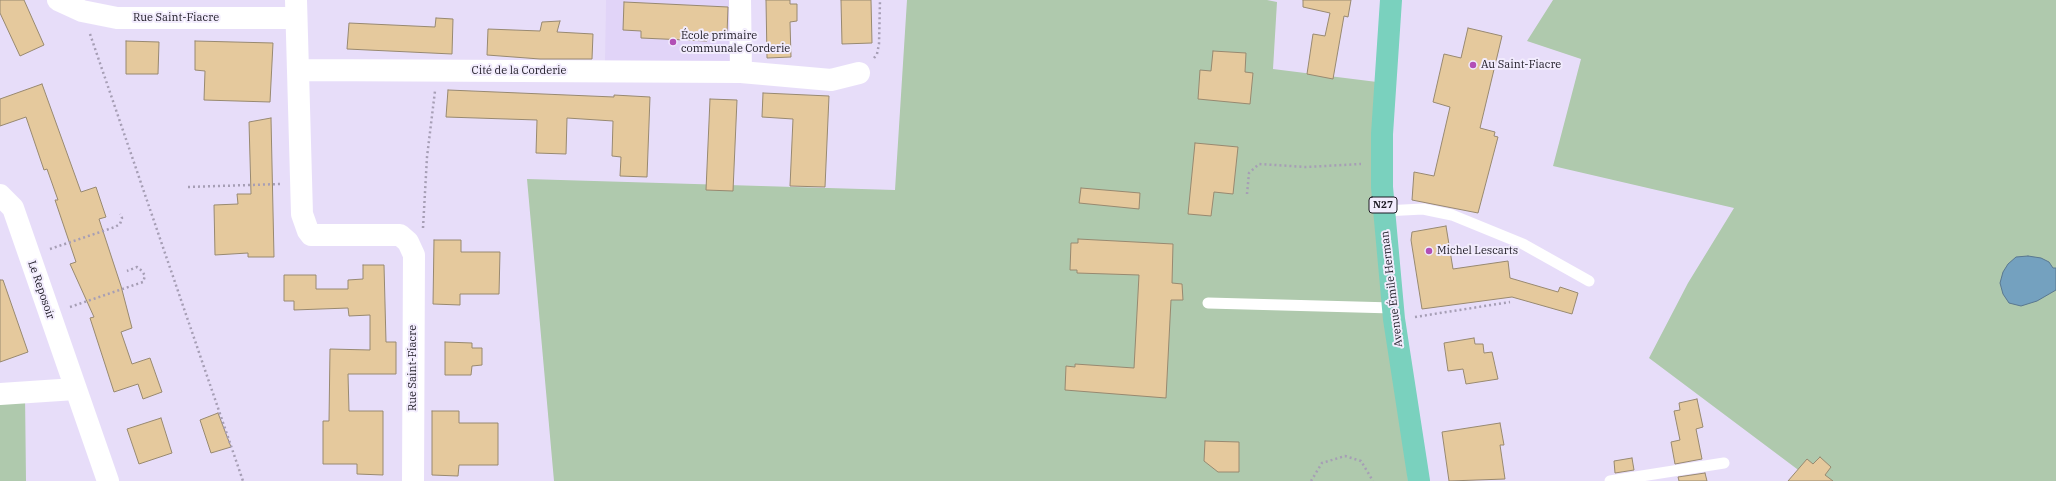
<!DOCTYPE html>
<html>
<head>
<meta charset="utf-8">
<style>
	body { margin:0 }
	canvas { display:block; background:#e7ddf9 }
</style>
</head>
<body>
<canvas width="2056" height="481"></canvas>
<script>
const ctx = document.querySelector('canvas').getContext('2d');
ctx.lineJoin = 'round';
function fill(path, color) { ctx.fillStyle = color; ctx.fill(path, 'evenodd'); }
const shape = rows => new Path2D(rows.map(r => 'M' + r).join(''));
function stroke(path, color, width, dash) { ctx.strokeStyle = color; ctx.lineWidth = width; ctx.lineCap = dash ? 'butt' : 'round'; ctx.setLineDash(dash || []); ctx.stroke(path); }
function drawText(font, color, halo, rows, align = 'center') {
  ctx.font = font + ' "IBM Plex Serif",serif'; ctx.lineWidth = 4; ctx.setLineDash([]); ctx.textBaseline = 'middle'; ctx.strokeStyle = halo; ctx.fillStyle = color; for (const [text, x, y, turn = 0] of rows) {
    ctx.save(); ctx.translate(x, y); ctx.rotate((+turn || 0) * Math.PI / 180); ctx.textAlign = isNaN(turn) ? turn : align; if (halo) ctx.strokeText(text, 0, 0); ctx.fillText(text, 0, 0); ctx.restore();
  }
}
fill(shape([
	[606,0,740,0,741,72,605,63]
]), '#e1d4f8');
fill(shape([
	[907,0,1267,0,1277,2,1273,69,1385,83,1408,481,554,481,527,179,895,190],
	[1553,0,2056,0,2056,481,1813,481,1649,358,1688,283,1734,208,1553,166,1581,59,1527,41],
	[25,393,26,481,0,481,0,394]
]), '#afc9ad');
const water = shape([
	[2028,256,2041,258,2049,262,2053,268,2056,268,2056,290,2037,301,2021,306,2009,303,2003,294,2000,283,2003,272,2008,264,2016,257,2028,256]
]);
fill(water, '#74a1bf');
stroke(water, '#5a7890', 1);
const building = shape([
	[0,0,24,0,44,45,20,56,0,13,0,0],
	[766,0,790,0,790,4,797,4,797,21,790,22,791,57,767,58,766,0],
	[841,0,871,0,872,43,842,44,841,0],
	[1303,0,1351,0,1348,17,1344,16,1333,79,1307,74,1313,34,1325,36,1330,13,1303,7,1303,0],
	[624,2,728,7,727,34,708,34,707,41,641,38,641,31,623,30,624,2],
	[436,18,453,19,452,54,347,49,349,23,435,27,436,18],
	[560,21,557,32,593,34,592,59,540,59,487,55,488,29,540,31,542,22,560,21],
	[1468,28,1502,36,1480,128,1495,132,1494,136,1498,137,1478,213,1412,200,1414,172,1434,176,1450,107,1433,102,1444,54,1461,58,1468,28],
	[126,41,159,42,158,74,126,74,126,41],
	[195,41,273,43,270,102,204,100,205,71,195,70,195,41],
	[1213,51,1246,53,1245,72,1253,73,1250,104,1198,99,1200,70,1211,71,1213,51],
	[42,84,81,192,96,187,106,217,99,219,121,286,132,328,121,332,132,364,150,358,162,392,143,399,138,384,114,392,90,318,94,317,70,264,76,262,55,200,58,200,47,169,44,170,26,117,0,126,0,99,42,84],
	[448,90,614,97,614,95,650,97,647,177,620,176,621,157,612,156,613,121,567,118,566,154,536,153,537,120,446,117,448,90],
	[763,93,829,96,825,187,790,186,793,119,762,117,763,93],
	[710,99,737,100,733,191,706,190,710,99],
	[271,118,274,257,248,257,248,253,215,255,214,205,238,204,237,194,251,194,249,122,271,118],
	[1195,143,1238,147,1233,194,1214,192,1211,216,1188,214,1195,143],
	[1081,188,1140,193,1139,209,1079,203,1081,188],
	[1446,226,1453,269,1508,261,1510,278,1558,292,1560,287,1578,293,1572,314,1512,297,1422,309,1411,240,1412,232,1446,226],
	[1078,239,1173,244,1172,283,1182,284,1183,300,1171,300,1166,398,1065,390,1066,366,1075,367,1075,364,1134,368,1139,275,1077,273,1077,270,1070,270,1071,243,1078,243,1078,239],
	[434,240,461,240,461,252,500,252,499,294,460,294,460,305,433,304,434,240],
	[363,265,384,265,386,342,396,342,396,374,348,374,349,411,383,411,383,475,357,474,357,464,323,464,323,421,329,421,330,349,370,350,370,315,349,316,348,308,294,310,294,301,284,301,284,275,316,275,316,289,348,289,348,280,363,279,363,265],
	[0,280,3,280,28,352,0,362,0,280],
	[1474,338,1475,344,1483,344,1484,353,1492,352,1498,379,1466,384,1463,369,1448,371,1444,343,1474,338],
	[445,342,472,343,472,348,482,348,482,365,472,366,471,375,445,375,445,342],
	[1697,399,1703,427,1696,429,1702,459,1675,464,1671,442,1680,440,1674,411,1680,410,1679,403,1697,399],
	[432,411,459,411,459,423,498,423,498,465,459,465,458,476,432,475,432,411],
	[218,413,231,447,211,453,200,420,218,413],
	[161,418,172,453,139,464,127,429,161,418],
	[1500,423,1504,445,1500,445,1505,479,1449,481,1442,432,1500,423],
	[1205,441,1239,442,1239,472,1218,472,1204,461,1205,441],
	[1820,457,1831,467,1825,475,1833,481,1788,481,1807,459,1813,464,1820,457],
	[1632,458,1634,470,1615,473,1614,461,1632,458],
	[1705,473,1707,481,1679,481,1678,477,1705,473]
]);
fill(building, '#e5c99d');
stroke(building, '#988970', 1);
stroke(shape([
	[90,34,243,481],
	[874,58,877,54,879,44,880,0],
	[188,187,280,184],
	[1247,194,1249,173,1259,164,1306,167,1361,164],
	[423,228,427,157,435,91],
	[50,249,115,227,120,224,122,218,120,214],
	[70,307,143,282,145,276,142,271,137,267,127,271],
	[1415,317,1510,302],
	[1311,481,1322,463,1345,456,1361,461,1373,481]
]), '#a69eb5', 2.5, [2, 3]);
stroke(shape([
	[1384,211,1423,209,1452,215,1523,244,1589,281],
	[1208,303,1393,308],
	[1610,481,1724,463]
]), '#fff', 11);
stroke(shape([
	[58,0,82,11,117,18,296,18],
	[296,0,302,214,308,231,311,235,400,235,408,242,414,255,413,481],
	[740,0,741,72],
	[298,70,741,72,831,80,859,73],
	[0,195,13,208,108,481],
	[0,394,75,389]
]), '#fff', 22);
stroke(shape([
	[1391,0,1382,134,1382,187,1394,319,1419,481]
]), '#7ad1be', 22);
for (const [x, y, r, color] of [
	[673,42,4,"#b24fb6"],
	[1473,65,4,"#b24fb6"],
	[1429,251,4,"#b24fb6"]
]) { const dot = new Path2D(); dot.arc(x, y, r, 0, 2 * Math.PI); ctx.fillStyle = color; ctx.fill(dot); stroke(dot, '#f2ecfd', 1.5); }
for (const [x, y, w] of [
	[1383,205,28]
]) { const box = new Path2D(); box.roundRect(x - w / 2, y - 8, w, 16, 3); ctx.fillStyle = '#f2ecfd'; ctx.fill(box); stroke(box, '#1d1a24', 1); }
drawText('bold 10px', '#1d1a24', null, [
	["N27",1383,205]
]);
drawText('11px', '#1d1a24', '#f2ecfd', [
	["Rue Saint-Fiacre",176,18],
	["Cité de la Corderie",519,71],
	["Avenue Émile Herman",1392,289,-97],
	["Le Reposoir",41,290,71],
	["Rue Saint-Fiacre",413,368,-90]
]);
drawText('11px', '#1d1a24', '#f2ecfd', [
	["École primaire",681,36],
	["communale Corderie",681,49],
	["Au Saint-Fiacre",1481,65],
	["Michel Lescarts",1437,251]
], 'left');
</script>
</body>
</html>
